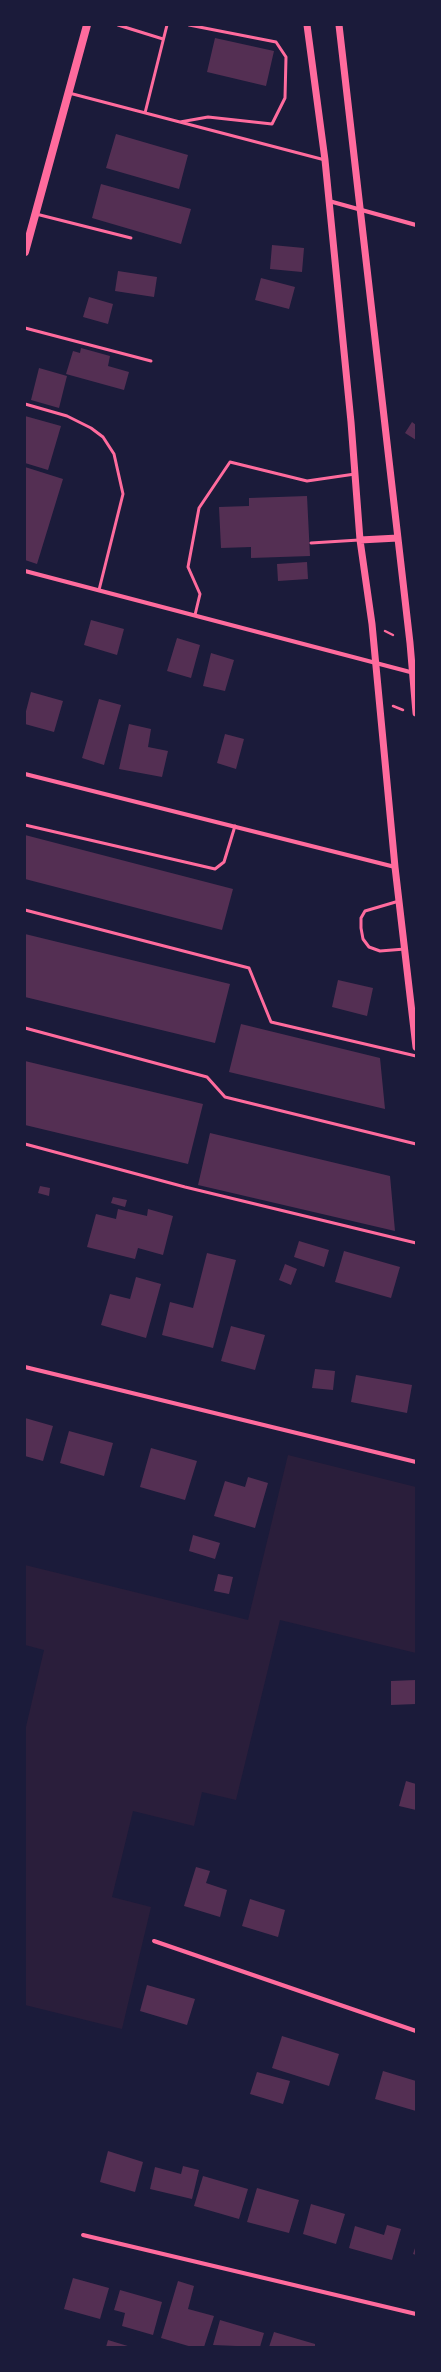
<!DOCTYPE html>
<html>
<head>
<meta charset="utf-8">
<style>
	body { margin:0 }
	#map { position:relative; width:441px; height:2372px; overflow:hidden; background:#1b1b3a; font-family:Manrope,sans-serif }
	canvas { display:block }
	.frame { position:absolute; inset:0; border:26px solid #1b1b3a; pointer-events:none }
</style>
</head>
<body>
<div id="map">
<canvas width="441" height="2372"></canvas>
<div class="frame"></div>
</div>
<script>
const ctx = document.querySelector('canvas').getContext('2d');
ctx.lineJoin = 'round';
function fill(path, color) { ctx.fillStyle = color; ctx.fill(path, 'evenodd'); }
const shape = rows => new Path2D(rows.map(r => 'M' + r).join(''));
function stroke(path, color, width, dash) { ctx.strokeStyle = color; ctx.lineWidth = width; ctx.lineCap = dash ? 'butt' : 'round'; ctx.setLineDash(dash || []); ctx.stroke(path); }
fill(shape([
	[288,1455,416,1487,416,1653,280,1620,236,1800,202,1792,194,1826,133,1811,112,1897,151,1907,122,2029,25,2005,25,1731,44,1650,25,1645,25,1565,248,1620]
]), '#2a1e3b');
fill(shape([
	[215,38,274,51,266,86,207,72],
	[116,134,188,155,179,189,106,168],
	[101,184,191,209,181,244,92,218],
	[272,245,304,248,302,272,270,269],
	[118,271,157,277,154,297,115,291],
	[261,278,295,287,289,309,255,300],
	[89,297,113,304,108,324,83,317],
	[81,348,110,356,108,366,129,372,124,390,66,374,73,351,80,353],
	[39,368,67,376,59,408,31,400],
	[25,416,61,426,48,470,25,463],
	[412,422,416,425,416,440,405,433],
	[25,467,63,479,37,564,25,560],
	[307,496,310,556,251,558,251,547,221,548,219,507,249,506,249,498],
	[307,562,308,579,278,581,277,564],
	[91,620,124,629,117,655,84,645],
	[177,638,200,645,191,678,167,671],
	[211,653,234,660,225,691,203,686],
	[31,692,63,701,54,732,25,724,25,715],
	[99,699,121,705,104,765,82,758],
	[129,724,151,729,148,747,168,751,162,777,119,769],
	[225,734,244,739,236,769,217,763],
	[25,835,233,889,222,930,25,879],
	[25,934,230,984,215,1043,25,997],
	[338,980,373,988,367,1016,332,1007],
	[241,1024,380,1058,385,1109,229,1072],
	[25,1061,203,1104,188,1164,25,1125],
	[210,1133,390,1176,395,1231,198,1185],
	[40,1186,50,1188,49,1196,38,1193],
	[113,1197,127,1200,125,1207,111,1203],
	[118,1209,147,1216,148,1209,173,1216,163,1255,138,1248,135,1259,87,1247,96,1214,116,1219],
	[299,1241,329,1250,324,1267,294,1257],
	[344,1251,400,1267,391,1298,335,1282],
	[207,1253,236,1260,213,1348,162,1335,170,1302,193,1308],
	[285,1264,297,1269,291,1285,279,1280],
	[136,1277,161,1284,146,1338,101,1325,110,1294,130,1299],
	[231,1326,265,1335,255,1370,221,1361],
	[315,1369,335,1371,333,1390,312,1388],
	[356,1375,412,1385,407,1413,351,1402],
	[25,1418,53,1426,43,1461,25,1456],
	[69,1431,113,1443,104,1476,60,1463],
	[151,1448,197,1461,185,1500,140,1487],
	[248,1477,268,1483,255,1528,214,1516,225,1481,245,1487],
	[193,1535,220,1543,215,1559,189,1551],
	[218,1574,233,1577,229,1594,214,1591],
	[416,1680,416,1704,391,1705,391,1681],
	[406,1781,416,1784,416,1810,399,1806],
	[196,1867,210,1871,206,1883,227,1890,220,1917,184,1906],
	[250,1899,285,1910,278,1937,242,1926],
	[147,1985,195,1999,187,2025,140,2011],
	[282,2036,339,2054,329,2086,272,2068],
	[383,2071,416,2081,416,2111,375,2099],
	[257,2072,290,2081,283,2104,250,2094],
	[108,2151,143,2162,135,2192,100,2182],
	[183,2166,199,2170,192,2199,150,2189,155,2167,181,2174],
	[203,2176,248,2189,239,2219,194,2206],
	[257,2188,299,2200,289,2233,247,2222],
	[311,2204,345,2214,336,2244,303,2234],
	[387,2225,401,2229,392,2260,349,2248,355,2226,384,2235],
	[416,2245,416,2255,413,2254],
	[73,2278,109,2288,100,2319,64,2309],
	[178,2281,194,2286,188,2309,214,2316,204,2347,192,2347,161,2338],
	[120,2290,162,2302,153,2335,122,2326,125,2313,114,2310],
	[220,2320,264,2333,260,2347,213,2345],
	[274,2332,315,2344,315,2347,269,2347],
	[108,2340,131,2347,106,2347]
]), '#542f53');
stroke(shape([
	[385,631,393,635],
	[393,706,403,710]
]), '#ff6b9d', 2.5);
stroke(shape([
	[118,25,163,39],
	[69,93,325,160],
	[145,113,167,25],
	[180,122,208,117,272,124,285,98,286,57,276,42,189,25],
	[36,214,131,238],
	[25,328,151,361],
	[25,404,67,416,91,428,103,437,114,454,123,494,99,590],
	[311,543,359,540],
	[195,615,200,594,188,567,199,508,230,462,307,481,355,474],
	[25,825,215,869,224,862,235,826],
	[399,901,365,911,361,918,361,928,363,939,369,947,380,951,405,949],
	[25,910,249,968,271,1022,416,1056],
	[25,1028,207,1077,225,1097,416,1144],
	[25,1144,185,1187,416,1243]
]), '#ff6b9d', 3);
stroke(shape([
	[329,201,416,225],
	[25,571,414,673],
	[25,774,395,867],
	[25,1367,416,1462],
	[154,1941,416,2031],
	[83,2235,416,2314]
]), '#ff6b9d', 4);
stroke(shape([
	[307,25,325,160,351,422,360,540,372,624,395,867,416,1047],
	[339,25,410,643,416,713],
	[360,540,398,538]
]), '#ff6b9d', 7);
stroke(shape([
	[25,252,87,25]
]), '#ff6b9d', 8);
</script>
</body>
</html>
